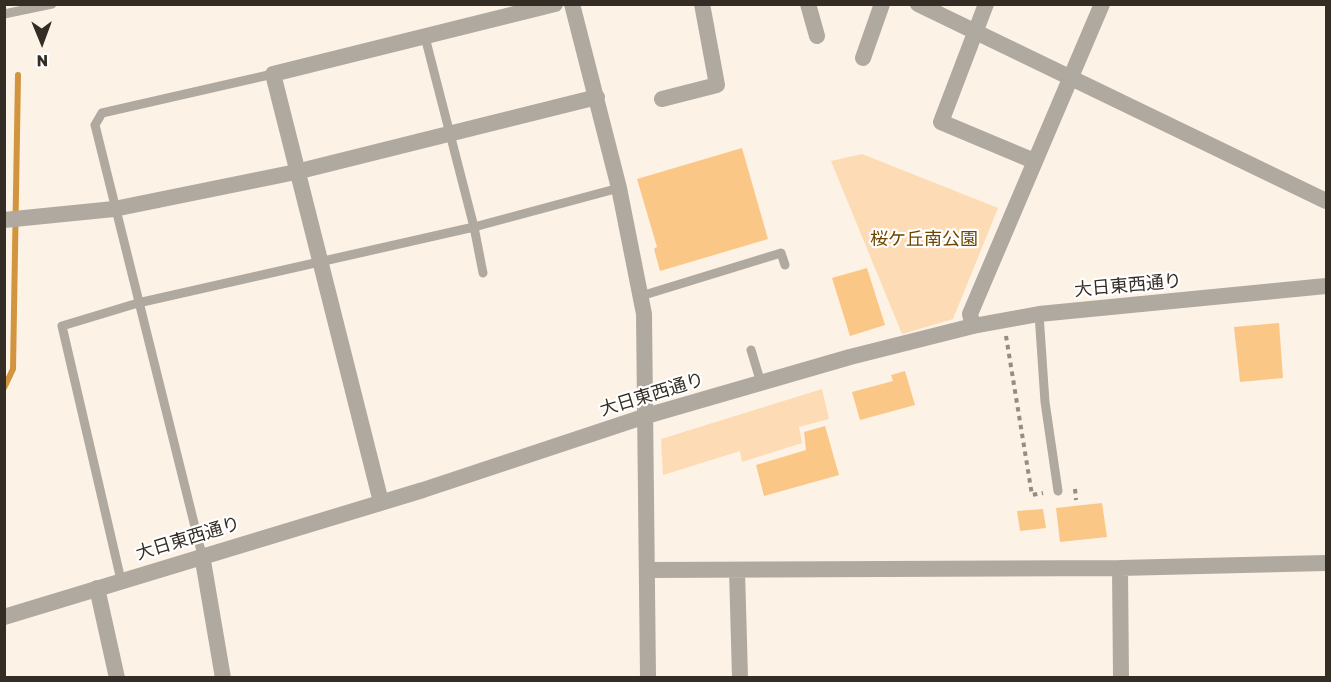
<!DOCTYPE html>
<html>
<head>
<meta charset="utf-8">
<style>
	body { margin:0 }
	#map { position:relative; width:1331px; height:682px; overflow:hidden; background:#fdf2e6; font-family:Rubik,sans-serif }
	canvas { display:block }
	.frame { position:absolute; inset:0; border:6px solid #332d25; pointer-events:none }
	.north { position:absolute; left:12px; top:12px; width:60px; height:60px; -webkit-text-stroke:4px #fff; paint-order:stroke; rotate:179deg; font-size:16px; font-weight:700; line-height:24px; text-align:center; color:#332d25 }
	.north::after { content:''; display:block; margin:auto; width:21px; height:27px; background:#332d25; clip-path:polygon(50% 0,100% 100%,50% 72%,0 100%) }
</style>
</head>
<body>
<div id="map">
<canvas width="1331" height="682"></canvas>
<div class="frame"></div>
<div class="north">N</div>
</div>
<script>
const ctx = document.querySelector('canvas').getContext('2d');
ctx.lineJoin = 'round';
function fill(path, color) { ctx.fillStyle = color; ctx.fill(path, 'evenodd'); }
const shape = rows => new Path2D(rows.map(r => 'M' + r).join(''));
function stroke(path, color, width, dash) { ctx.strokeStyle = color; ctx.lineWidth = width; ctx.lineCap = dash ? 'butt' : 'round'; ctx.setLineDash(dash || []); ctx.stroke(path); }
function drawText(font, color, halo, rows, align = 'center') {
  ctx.font = font + ' Rubik,"Noto Sans JP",sans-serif'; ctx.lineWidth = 4.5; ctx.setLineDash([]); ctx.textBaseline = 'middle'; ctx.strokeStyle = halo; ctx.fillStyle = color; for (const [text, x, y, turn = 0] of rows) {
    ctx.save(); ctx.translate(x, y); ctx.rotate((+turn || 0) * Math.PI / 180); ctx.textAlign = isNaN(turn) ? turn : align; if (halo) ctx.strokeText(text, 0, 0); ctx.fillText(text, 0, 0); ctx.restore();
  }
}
fill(shape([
	[862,154,998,208,953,319,902,334,831,161],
	[822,389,829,419,799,427,802,443,742,462,740,451,663,475,661,439]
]), '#fddbb4');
stroke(shape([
	[4,388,13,369,18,75]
]), '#d2943f', 6);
fill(shape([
	[742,148,768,239,660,271,654,249,657,247,637,179],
	[867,268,885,325,850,336,832,278],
	[1279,323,1283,378,1240,382,1234,327],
	[905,371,915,405,860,420,852,392,893,381,891,375],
	[825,426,839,475,764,496,756,465,806,450,804,432],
	[1102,503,1107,537,1060,542,1056,508],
	[1043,509,1046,528,1020,531,1017,511]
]), '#fbc787');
stroke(shape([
	[1006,336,1032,495,1043,493],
	[1075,489,1076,500]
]), '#958c82', 4, [4.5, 4.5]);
stroke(shape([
	[4,14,52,4],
	[425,37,474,227,483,273],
	[641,296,781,253,785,265],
	[1039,314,1045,402,1058,491],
	[751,350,761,383],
	[202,555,95,125,102,113,273,74],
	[121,580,62,326,138,303,474,227,619,188]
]), '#b0a9a0', 9);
stroke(shape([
	[572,4,619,188,644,314,648,678],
	[808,4,817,36],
	[918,4,1326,201],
	[986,4,941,122,1034,161],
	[863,58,882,4],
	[662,99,717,85,702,4],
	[4,220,114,209,296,172,597,97],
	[973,326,970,314,1102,4],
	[381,502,273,74,555,4],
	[202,555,223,678],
	[1120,568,1121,678],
	[647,570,1120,568,1326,563],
	[737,570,740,678],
	[97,588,117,678]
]), '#b0a9a0', 16);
stroke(shape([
	[4,617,423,490,646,416,850,357,973,326,1039,314,1326,286]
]), '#b0a9a0', 16);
drawText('18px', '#6f4600', '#fff', [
	["桜ケ丘南公園",924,240]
]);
drawText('18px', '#332d25', '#fff', [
	["大日東西通り",1128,286,-5],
	["大日東西通り",652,395,-17],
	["大日東西通り",188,539,-17]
]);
</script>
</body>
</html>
